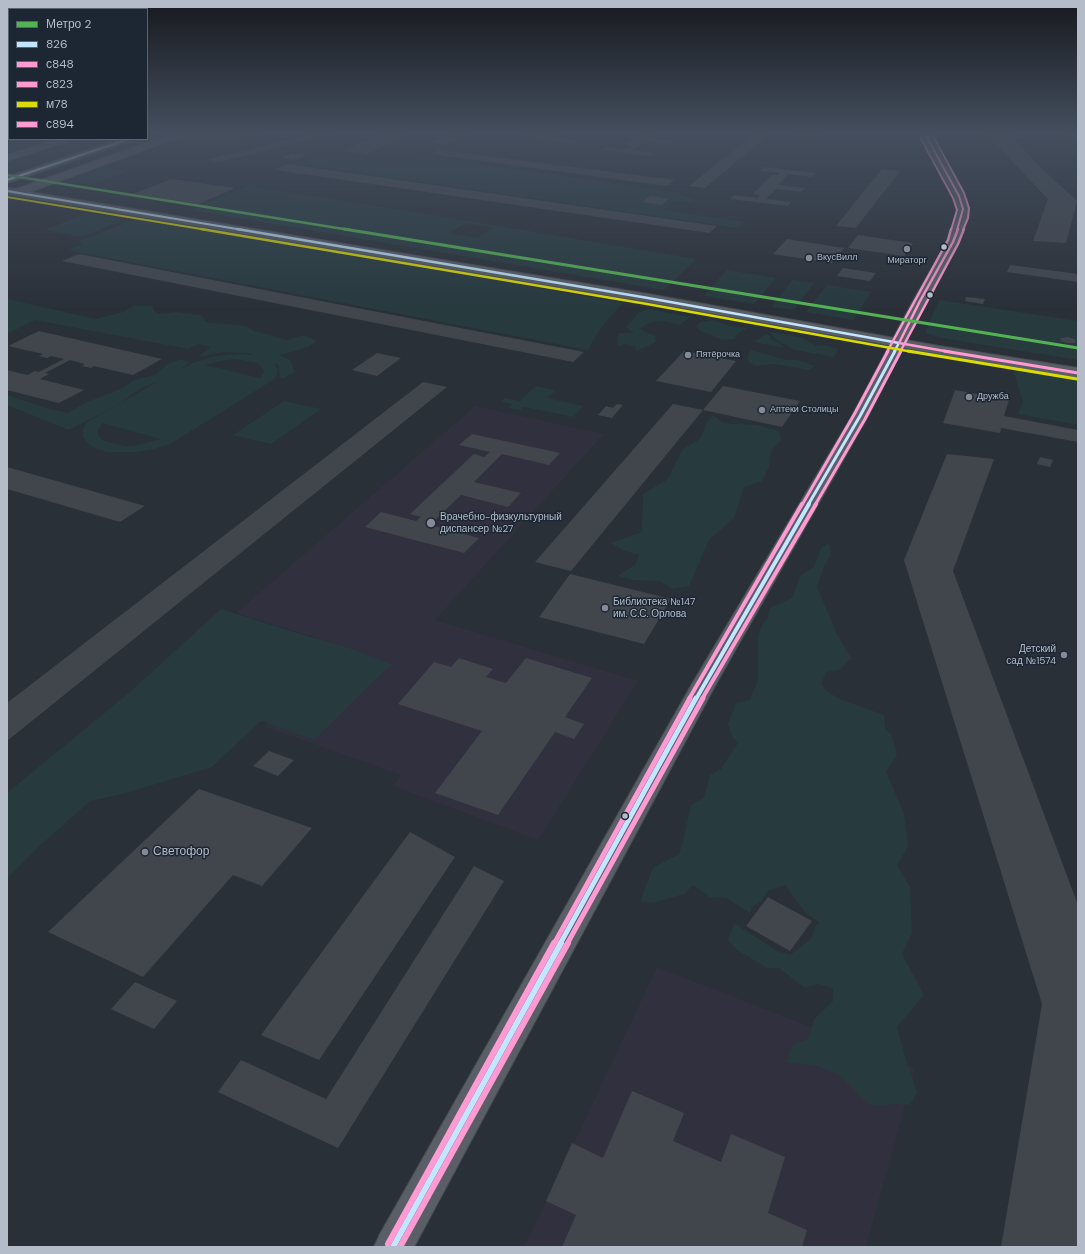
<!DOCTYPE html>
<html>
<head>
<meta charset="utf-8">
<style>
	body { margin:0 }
	#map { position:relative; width:1085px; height:1254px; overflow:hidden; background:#2a3038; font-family:"DM Sans",sans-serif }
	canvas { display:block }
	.frame { position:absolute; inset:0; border:8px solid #b4bcc9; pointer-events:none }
	.legend { position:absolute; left:8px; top:8px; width:140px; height:132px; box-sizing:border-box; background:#1d2633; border:1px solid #59626f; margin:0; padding:5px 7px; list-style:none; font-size:12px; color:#b4bcc9 }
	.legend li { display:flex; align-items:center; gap:8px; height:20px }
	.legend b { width:20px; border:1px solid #59626f }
</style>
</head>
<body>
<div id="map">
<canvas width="1085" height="1254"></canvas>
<div class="frame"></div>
<ul class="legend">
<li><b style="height:5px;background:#53b353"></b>Метро 2</li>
<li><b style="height:5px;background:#c2e6ff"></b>826</li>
<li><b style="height:5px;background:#ff9ad2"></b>с848</li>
<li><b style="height:5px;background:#ff9ad2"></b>с823</li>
<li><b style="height:5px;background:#dbdc04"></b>м78</li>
<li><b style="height:5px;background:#ff9ad2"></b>с894</li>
</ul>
</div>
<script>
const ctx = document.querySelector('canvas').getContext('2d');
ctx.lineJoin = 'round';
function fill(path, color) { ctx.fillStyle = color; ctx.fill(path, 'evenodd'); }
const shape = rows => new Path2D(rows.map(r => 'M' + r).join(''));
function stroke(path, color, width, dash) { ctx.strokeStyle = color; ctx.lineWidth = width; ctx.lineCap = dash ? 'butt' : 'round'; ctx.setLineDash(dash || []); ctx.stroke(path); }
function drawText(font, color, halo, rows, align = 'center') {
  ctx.font = font + ' "DM Sans",sans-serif'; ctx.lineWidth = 3; ctx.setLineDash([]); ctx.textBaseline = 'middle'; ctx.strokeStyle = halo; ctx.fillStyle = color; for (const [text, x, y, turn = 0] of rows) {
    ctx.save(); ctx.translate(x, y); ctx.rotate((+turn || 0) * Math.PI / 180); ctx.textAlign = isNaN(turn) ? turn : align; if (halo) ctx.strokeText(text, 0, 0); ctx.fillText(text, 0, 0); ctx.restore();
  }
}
fill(shape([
	[475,406,604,434,435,620,638,681,538,840,393,786,401,775,264,726,343,646,236,613],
	[657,967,915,1068,866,1247,525,1247]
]), '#31303e');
fill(shape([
	[195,134,263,134,210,150,177,140],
	[1065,134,1078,134,1078,154,1066,153],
	[421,156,674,192,696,200,692,203,674,201,664,210,744,222,737,228,297,164,313,158,363,158,376,163,402,166],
	[105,168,125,171,125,172,90,185,64,183,64,181,99,169],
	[248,186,396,209,696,259,664,290,190,210],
	[466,223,493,227,477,238,449,233],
	[87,213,124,219,82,237,45,230],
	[141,217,297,245,623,303,604,324,592,342,588,350,67,250,83,244,77,242],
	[727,270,776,278,754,304,704,296],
	[792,280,814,283,794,310,772,307],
	[827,285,871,292,853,320,806,312],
	[7,299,96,319,123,312,134,306,152,306,154,311,159,314,176,312,201,315,206,322,246,326,252,330,287,340,304,335,317,341,308,347,280,355,290,360,295,372,281,379,278,365,274,363,277,368,277,374,273,380,172,443,154,449,137,452,107,452,95,448,87,443,83,437,83,430,87,422,157,382,141,388,119,404,69,430,7,405,7,395,46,408,68,413,85,403,123,388,134,380,155,375,168,364,181,359,189,363,181,369,195,362,216,356,239,354,254,355,249,353,224,352,198,357,211,347,198,344,188,349,35,320,7,334],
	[236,359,257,363,264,370,263,374,260,378,205,365,219,361],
	[102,423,161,439,138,445,126,446,107,442,101,439,98,434,98,430],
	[939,300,1078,321,1078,360,947,339,925,333],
	[649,309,690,317,680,325,661,321,649,323,640,329,655,336,656,342,637,351,634,346,626,344,618,346,617,337,619,333,634,333,626,327,639,312],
	[712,320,730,326,747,328,736,335,735,339,723,340,701,331,695,327,701,322],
	[770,332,799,337,815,345,828,346,838,349,834,357,795,350,774,338],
	[766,334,770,336,772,340,780,343,784,348,754,342],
	[751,350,787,360,798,360,815,366,809,370,774,364,755,366,748,361,748,355],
	[1013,369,1078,380,1078,425,1018,414,1023,402],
	[536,386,555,390,547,398,584,406,573,417,524,407,520,410,509,408,512,404,501,402,505,398,519,401],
	[284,401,321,409,271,444,233,435],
	[713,415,724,423,757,425,779,431,781,441,771,450,769,467,762,481,744,487,734,518,709,540,689,586,673,589,659,581,634,580,617,576,635,565,639,555,623,550,611,543,642,532,643,494,668,479,683,449,700,439,707,422],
	[829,543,831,555,825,564,817,587,837,634,851,658,839,670,826,672,821,684,826,691,840,699,884,715,886,730,892,735,897,756,886,771,904,814,908,846,897,865,910,887,912,933,902,954,924,995,897,1027,906,1060,917,1092,910,1105,898,1104,871,1106,838,1074,814,1065,787,1063,792,1045,808,1039,814,1019,833,1001,833,988,817,984,805,988,779,968,767,968,737,950,728,940,734,923,777,951,790,955,812,938,815,926,820,923,805,912,785,885,768,891,761,902,752,907,750,913,726,898,710,897,693,885,684,894,653,903,640,901,653,868,679,854,683,841,691,805,704,798,710,775,721,769,738,743,732,736,728,724,736,703,750,700,758,680,758,635,764,622,768,618,770,608,792,598,801,575,814,567,821,548],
	[221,609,300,634,344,646,393,665,383,672,314,740,261,721,212,767,123,794,90,801,34,851,7,878,7,793,130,692]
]), '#273a3e');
fill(shape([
	[311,134,332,135,215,163,205,160],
	[379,134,407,135,367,154,343,151],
	[451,134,468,134,446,145,432,143],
	[525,134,543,136,546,134,560,134,554,137,577,140,570,144,519,137],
	[642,134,657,134,651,138,674,141,669,144,646,142,633,150,656,153,650,156,602,150,607,147,626,149,631,146,625,145],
	[754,134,770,134,705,188,689,186],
	[798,134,820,134,816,138,795,136],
	[986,134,1010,134,1040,167,1077,201,1066,243,1033,241,1048,199],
	[439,150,675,180,667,186,430,154],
	[292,153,306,155,294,160,281,158],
	[288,164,717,226,709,233,275,170],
	[764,167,816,173,812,177,788,174,778,185,805,188,801,192,776,189,766,199,791,202,788,206,730,199,734,195,757,198,760,195,753,194,772,175,778,175,780,173,760,171],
	[882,169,900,171,856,228,836,226],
	[171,179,235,188,198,204,133,194],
	[650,196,669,199,662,205,642,202],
	[858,235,913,243,904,256,848,248],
	[787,239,844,248,832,263,773,254],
	[79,254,584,352,573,362,62,261],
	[1010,265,1078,274,1078,282,1007,272],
	[843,268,876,273,870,281,837,276],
	[966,297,985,299,983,304,965,301],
	[39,331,162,359,133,375,94,366,91,368,82,366,85,364,70,360,45,373,49,374,40,379,84,390,59,403,7,390,7,370,27,375,35,371,39,372,64,359,51,356,47,358,39,356,43,354,8,346],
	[1069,337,1076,340,1075,343,1067,343,1060,341,1061,338],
	[684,351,736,361,711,392,656,381],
	[377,353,401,358,377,376,352,370],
	[423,382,447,387,7,741,7,703],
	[723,386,800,401,782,427,703,410],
	[955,390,1009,400,1004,416,1078,430,1078,442,1001,428,1000,433,943,423],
	[617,404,623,405,612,418,598,415,606,406,613,408],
	[673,404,703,410,571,571,535,562],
	[472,434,560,453,549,465,502,454,474,482,521,493,508,507,461,495,430,525,479,538,464,553,365,527,381,512,416,521,421,517,410,514,474,454,484,457,490,452,459,445],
	[947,454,994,459,953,571,1078,905,1078,1247,1001,1247,1042,1004,904,560],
	[1040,457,1053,460,1050,467,1037,464],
	[7,467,145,506,120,522,7,489],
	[570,574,671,599,644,644,539,617],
	[459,658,493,669,486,677,506,683,526,658,592,678,565,717,584,724,574,739,555,732,498,815,435,793,482,731,398,704,434,662,451,667],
	[269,751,294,760,278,776,253,766],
	[199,789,312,828,262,886,233,875,143,977,48,932],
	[410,832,455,857,319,1060,261,1035],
	[474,866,504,881,338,1148,218,1092,241,1060,326,1099],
	[768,897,812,921,790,951,746,926],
	[135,982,177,1001,154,1029,111,1009],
	[632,1091,684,1113,673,1141,721,1162,731,1134,785,1157,768,1213,807,1230,802,1247,562,1247,576,1215,546,1201,572,1143,603,1158]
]), '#41464d');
const tertiary = shape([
	[920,134,930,134,964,196,969,209,968,217,959,242,927,301,868,416,716,684,414,1247,374,1247,380,1234,692,684,852,416,913,301,947,242,956,217,957,209,954,196,920,134]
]);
const secondary = shape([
	[171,134,185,134,183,136,30,192,648,294,939,346,1078,368,1078,378,939,354,648,302,7,194,7,188,16,189,171,134],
	[56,139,71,139,69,141,7,161,7,155,56,139]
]);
const primary = shape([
	[120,139,134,139,132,141,7,183,7,177,120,139]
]);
stroke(tertiary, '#484c53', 2);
stroke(secondary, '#484c53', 2);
stroke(primary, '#484c55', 2);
fill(tertiary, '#5a5e66');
fill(secondary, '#595d64');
fill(primary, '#5c6168');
stroke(shape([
	[7,180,129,139],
	[7,191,243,230]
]), '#c2e6ff', 2);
stroke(shape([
	[237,229,648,298,899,343],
	[894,352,899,343]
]), '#c2e6ff', 2.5);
stroke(shape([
	[808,505,860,416,895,351]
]), '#c2e6ff', 3);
stroke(shape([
	[696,699,809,504]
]), '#c2e6ff', 4);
stroke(shape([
	[560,944,696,698]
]), '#c2e6ff', 5);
stroke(shape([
	[393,1247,561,943]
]), '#c2e6ff', 6);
stroke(shape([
	[932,134,964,193,969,208,968,218,963,230]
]), '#ff9ad2', 2);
stroke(shape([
	[900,352,958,244,964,229]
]), '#ff9ad2', 2.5);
stroke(shape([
	[815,505,865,419,901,351]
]), '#ff9ad2', 3);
stroke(shape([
	[702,699,816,504]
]), '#ff9ad2', 4);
stroke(shape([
	[567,944,703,698]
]), '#ff9ad2', 5);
stroke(shape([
	[400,1247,568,943]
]), '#ff9ad2', 6);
stroke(shape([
	[920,137,953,198,957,210,951,230]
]), '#ff9ad2', 2);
stroke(shape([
	[887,352,948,240,951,229]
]), '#ff9ad2', 2.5);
stroke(shape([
	[802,505,855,413,888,351]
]), '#ff9ad2', 3);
stroke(shape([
	[689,699,802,504]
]), '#ff9ad2', 4);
stroke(shape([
	[554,944,690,698]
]), '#ff9ad2', 5);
stroke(shape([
	[388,1244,554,943]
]), '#ff9ad2', 6);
stroke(shape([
	[7,197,207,230]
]), '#dbdc04', 2);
stroke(shape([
	[201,229,647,304,913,352]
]), '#dbdc04', 2.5);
stroke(shape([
	[908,351,1077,379]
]), '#dbdc04', 3);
stroke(shape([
	[925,134,959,196,963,209,957,230]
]), '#ff9ad2', 2);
stroke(shape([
	[899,343,920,301,953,242,958,229],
	[899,343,950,352]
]), '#ff9ad2', 2.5);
stroke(shape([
	[944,351,1078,373]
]), '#ff9ad2', 3);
stroke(shape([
	[7,175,350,230]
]), '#53b353', 2.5);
stroke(shape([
	[344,229,1078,348]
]), '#53b353', 3);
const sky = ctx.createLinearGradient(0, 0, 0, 310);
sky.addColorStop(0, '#171a1f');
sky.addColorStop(0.43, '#444e5e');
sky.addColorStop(1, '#444e5e00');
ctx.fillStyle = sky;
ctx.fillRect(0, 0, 1085, 310);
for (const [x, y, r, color] of [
	[944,247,3.5,"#b4bcc9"],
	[907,249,4,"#848b96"],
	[809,258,4,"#848b96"],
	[930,295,3.5,"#b4bcc9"],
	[688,355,4,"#848b96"],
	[969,397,4,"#848b96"],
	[762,410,4,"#848b96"],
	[431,523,5,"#848b96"],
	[605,608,4,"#848b96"],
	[1064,655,4,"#848b96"],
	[625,816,3.5,"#b4bcc9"],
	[145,852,4,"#848b96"]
]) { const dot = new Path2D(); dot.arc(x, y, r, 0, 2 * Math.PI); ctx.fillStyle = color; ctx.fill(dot); stroke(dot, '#1d2633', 1.5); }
drawText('9px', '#b4bcc9', '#1d2633', [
	["ВкусВилл",817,258],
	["Мираторг",907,261,"center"],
	["Пятёрочка",696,355],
	["Дружба",977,397],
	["Аптеки Столицы",770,410]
], 'left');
drawText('10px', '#b4bcc9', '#1d2633', [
	["Врачебно-физкультурный",440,517],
	["диспансер №27",440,529],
	["Библиотека №147",613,602],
	["им. С.С. Орлова",613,614],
	["Детский",1056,649,"right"],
	["сад №1574",1056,661,"right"]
], 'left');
drawText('12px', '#b4bcc9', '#1d2633', [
	["Светофор",153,852]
], 'left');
</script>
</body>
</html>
